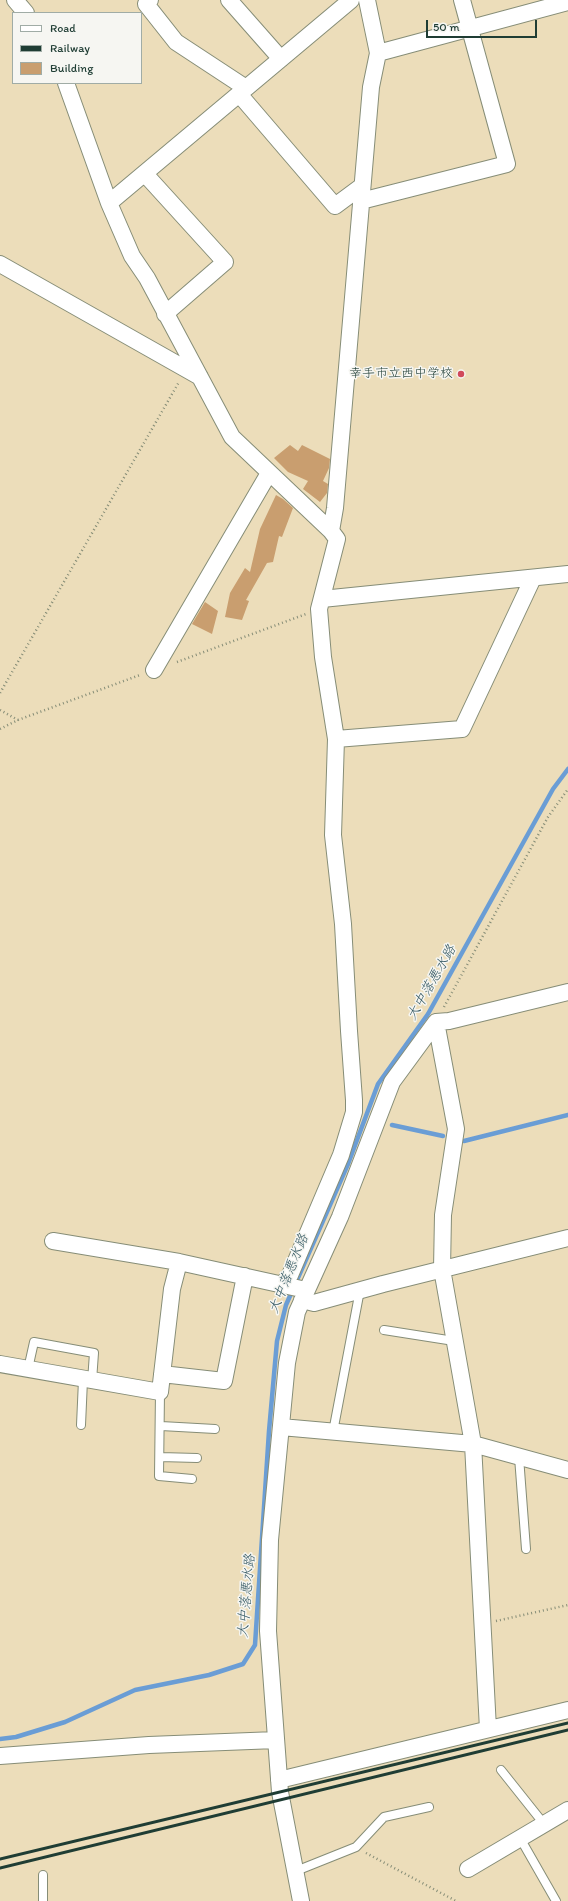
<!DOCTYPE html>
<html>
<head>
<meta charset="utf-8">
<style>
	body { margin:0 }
	#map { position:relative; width:568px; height:1901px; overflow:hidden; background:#ecddba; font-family:Itim,sans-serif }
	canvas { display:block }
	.legend { position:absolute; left:12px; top:12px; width:130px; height:72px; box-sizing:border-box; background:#f6f6f2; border:1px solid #a0aca6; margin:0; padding:5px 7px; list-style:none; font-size:12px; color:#1f3d34 }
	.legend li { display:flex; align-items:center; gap:8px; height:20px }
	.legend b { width:20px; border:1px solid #a0aca6 }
	.scale { position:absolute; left:426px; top:20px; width:111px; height:18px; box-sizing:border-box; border:2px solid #1f3d34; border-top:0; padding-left:5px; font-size:12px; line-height:14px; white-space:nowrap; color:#1f3d34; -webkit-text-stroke:3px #f6f6f2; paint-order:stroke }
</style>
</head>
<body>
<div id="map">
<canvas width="568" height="1901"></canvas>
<ul class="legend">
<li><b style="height:5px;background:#fff"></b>Road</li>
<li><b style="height:5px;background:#1f3d34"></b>Railway</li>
<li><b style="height:11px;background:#c99e6f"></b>Building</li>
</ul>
<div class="scale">50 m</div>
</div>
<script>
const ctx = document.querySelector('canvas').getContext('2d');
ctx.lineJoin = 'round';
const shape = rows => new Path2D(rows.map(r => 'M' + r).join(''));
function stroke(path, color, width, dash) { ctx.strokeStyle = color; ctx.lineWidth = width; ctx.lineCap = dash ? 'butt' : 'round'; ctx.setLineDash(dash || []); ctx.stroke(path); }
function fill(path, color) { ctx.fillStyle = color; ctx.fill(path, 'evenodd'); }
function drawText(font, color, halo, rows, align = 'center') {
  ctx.font = font + ' Itim,"Klee One",sans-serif'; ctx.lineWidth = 3; ctx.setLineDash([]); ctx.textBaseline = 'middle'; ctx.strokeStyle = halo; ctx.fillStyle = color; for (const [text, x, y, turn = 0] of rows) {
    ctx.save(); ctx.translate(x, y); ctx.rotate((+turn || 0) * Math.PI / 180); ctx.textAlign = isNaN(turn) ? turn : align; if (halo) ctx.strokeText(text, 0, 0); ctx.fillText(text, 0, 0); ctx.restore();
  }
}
stroke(shape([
	[392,1125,443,1136],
	[464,1141,568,1115],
	[0,1739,16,1737,65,1722,135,1690,209,1675,243,1664,255,1645,269,1431,277,1341,286,1305,348,1164,378,1084,428,1014,553,789,568,769]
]), '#6a9dd5', 4.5);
fill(shape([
	[290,445,298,451,302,445,330,459,329,468,323,481,328,484,327,493,320,502,303,489,308,481,288,472,274,458],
	[276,495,283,499,293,508,282,537,279,536,273,562,267,563,246,600,249,601,242,620,225,617,230,593,245,568,250,572,260,529],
	[205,602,218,611,212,634,192,624]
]), '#c99e6f');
const lane = shape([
	[384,1330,454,1341],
	[28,1369,34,1342,94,1353,92,1381],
	[160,1392,159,1476,192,1479],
	[81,1425,83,1380],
	[161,1426,215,1429],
	[333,1432,360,1290],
	[160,1457,197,1458],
	[519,1457,526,1549],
	[501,1770,544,1824],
	[520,1838,556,1901],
	[296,1871,356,1847,384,1817,429,1807],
	[43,1901,43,1875]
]);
const street = shape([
	[15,0,26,13],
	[150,0,146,4,176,42,246,88],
	[229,0,281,59],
	[378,53,568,2],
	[66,83,109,203,132,256,147,278,232,437,331,531,337,539,319,609,323,657,336,739,333,835,343,924,349,1031,354,1100,354,1112,341,1155,290,1275,283,1284],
	[239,94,335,206,362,186],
	[145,174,225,262,165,314],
	[361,201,507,164,462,0],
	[109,203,351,0],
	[0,264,200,377],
	[331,531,335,508,371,87,378,53,367,0],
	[322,599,568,574],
	[154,670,269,473],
	[336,739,462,729,533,578],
	[53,1241,179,1262],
	[302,1300,314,1303,383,1284,568,1238],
	[0,1364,160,1392,172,1289,179,1262,306,1290],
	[162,1374,224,1381,245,1276],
	[281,1427,473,1444,568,1470],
	[488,1729,473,1444,442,1269,443,1215,456,1129,436,1022,449,1021,568,992],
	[0,1756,149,1745,276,1740],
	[279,1780,568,1710],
	[468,1869,568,1810],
	[301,1901,280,1792,268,1631,270,1540,287,1363,297,1312,340,1217,392,1082,436,1022]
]);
stroke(lane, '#868d77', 10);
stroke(street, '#868d77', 18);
stroke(shape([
	[177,662,306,614],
	[0,693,179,382],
	[0,710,18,720],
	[0,729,18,720,140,675],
	[444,1007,548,817,568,789],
	[496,1621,568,1605],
	[366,1853,456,1901]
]), '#868d77', 2.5, [1, 3]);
stroke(lane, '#fff', 8);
stroke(street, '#fff', 16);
stroke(shape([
	[0,1859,568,1723],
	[0,1868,568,1730]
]), '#1f3d34', 3);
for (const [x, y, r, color] of [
	[461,374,4,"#d1495b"]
]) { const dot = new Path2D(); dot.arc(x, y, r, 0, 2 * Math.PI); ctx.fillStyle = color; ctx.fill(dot); stroke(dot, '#f6f6f2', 1.5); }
drawText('13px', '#1f3d34', '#f6f6f2', [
	["幸手市立西中学校",453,374]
], 'right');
drawText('italic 14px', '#365a64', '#f6f6f2', [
	["大中落悪水路",432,983,-60],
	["大中落悪水路",289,1274,-68],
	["大中落悪水路",247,1596,-85]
]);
</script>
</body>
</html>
